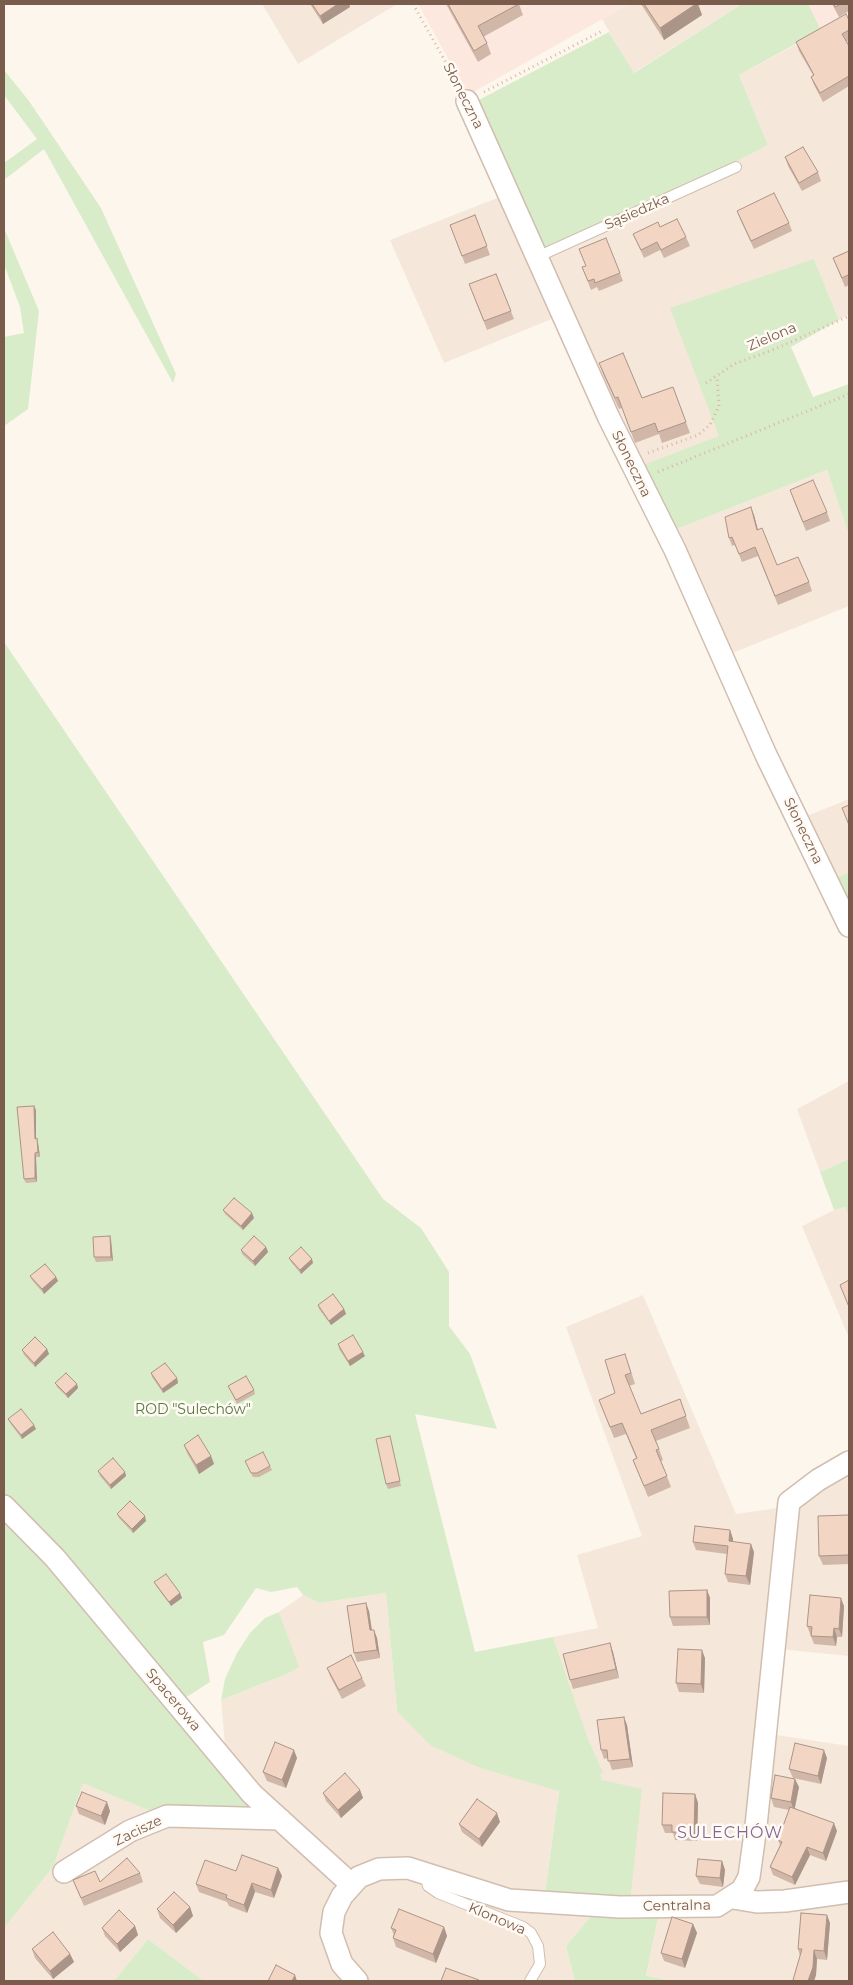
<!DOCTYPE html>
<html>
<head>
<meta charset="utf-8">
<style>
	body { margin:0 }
	#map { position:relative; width:853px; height:1985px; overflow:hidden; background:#fdf6ec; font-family:Montserrat,sans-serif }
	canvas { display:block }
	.frame { position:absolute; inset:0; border:5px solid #7a5c4d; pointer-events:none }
</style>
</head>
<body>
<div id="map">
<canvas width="853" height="1985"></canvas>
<div class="frame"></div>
</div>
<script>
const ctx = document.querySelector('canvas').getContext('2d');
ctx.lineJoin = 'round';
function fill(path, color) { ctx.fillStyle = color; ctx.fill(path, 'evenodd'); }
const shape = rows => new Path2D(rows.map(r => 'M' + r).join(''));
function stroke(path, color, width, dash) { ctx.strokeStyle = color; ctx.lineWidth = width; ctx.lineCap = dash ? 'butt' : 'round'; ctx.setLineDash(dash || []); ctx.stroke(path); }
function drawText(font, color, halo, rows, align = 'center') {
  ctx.font = font + ' Montserrat,sans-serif'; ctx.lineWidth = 5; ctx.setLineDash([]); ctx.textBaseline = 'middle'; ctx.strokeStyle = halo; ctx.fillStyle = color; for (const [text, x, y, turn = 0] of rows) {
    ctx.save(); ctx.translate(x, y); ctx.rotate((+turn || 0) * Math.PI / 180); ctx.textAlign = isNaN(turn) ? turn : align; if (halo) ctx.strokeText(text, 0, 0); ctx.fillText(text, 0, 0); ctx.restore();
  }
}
fill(shape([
	[262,4,397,4,298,64],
	[629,4,742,4,633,73,602,19],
	[849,16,849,314,839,320,814,259,719,437,640,471,543,256,768,145,739,75],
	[505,195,559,316,444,363,390,240],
	[827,470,849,535,849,606,725,656,669,532],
	[849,799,849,872,832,880,802,818],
	[849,1081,849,1159,820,1172,797,1109],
	[845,1207,849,1216,849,1338,802,1226,834,1210],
	[643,1295,736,1514,785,1507,744,1875,715,1902,630,1903,602,1781,553,1637,598,1628,577,1555,642,1536,566,1327],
	[849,1468,849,1656,779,1649,794,1505],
	[386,1593,397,1711,480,1768,559,1790,544,1898,595,1911,566,1946,575,1981,204,1981,148,1939,114,1981,4,1981,4,1928,53,1867,83,1782,171,1820,246,1780,225,1745,221,1700,287,1674,298,1667,279,1612,303,1595,319,1603],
	[770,1734,849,1746,849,1888,743,1896],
	[849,1895,849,1981,672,1981,646,1977,659,1913]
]), '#f5e8da');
fill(shape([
	[418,4,629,4,468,95],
	[808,4,849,4,849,16,821,30]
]), '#fde8e0');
fill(shape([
	[742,4,808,4,821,30,739,75,768,145,630,216,543,256,473,103,609,32,634,73],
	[4,70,29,101,101,208,176,374,173,383,44,149,4,180,4,163,37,139,4,95],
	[4,228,39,311,28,409,4,426,4,337,24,333,20,307,4,264],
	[814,259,839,320,791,347,813,397,849,384,849,535,827,470,669,532,638,467,719,436,670,308],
	[4,642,383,1199,421,1228,449,1272,449,1326,470,1354,497,1429,415,1414,475,1652,553,1637,588,1739,603,1773,600,1774,602,1780,642,1789,630,1903,544,1899,559,1791,480,1768,430,1745,397,1711,386,1593,319,1603,303,1595,297,1587,271,1592,256,1588,224,1635,203,1642,210,1682,182,1700,4,1497],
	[849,872,849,916,832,880],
	[849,1159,849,1216,845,1207,834,1210,820,1172],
	[4,1519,40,1554,269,1815,160,1815,83,1783,53,1867,4,1928],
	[279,1612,299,1667,287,1674,221,1700,225,1679,237,1653,250,1633,265,1618],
	[595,1911,659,1913,646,1976,672,1981,575,1981,566,1946],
	[148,1939,204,1981,114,1981]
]), '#d8ecc9');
const lane = shape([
	[537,257,736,167],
	[425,1874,428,1886,438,1893,523,1927,531,1933,538,1946,540,1964,530,1981]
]);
const street = shape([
	[467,101,609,418,675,550,766,755,849,926],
	[4,1506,55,1558,252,1794,352,1885],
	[64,1872,130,1831,167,1816,280,1819],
	[733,1898,757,1902,785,1901,849,1892],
	[357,1981,342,1964,331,1933,334,1912,342,1896,359,1877,379,1869,408,1868,509,1900,620,1907,717,1906,742,1890,749,1877,756,1826,789,1502,818,1480,849,1462]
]);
stroke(lane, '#d1beb0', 12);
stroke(street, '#d1beb0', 24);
stroke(shape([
	[413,4,458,84],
	[484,92,604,30],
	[706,383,734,364,775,349,849,316],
	[648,453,698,435,710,425,719,406,717,376],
	[658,472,849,394]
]), '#d9b8a5', 3, [1, 4]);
stroke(lane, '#fff', 10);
stroke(street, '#fff', 21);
fill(shape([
	[310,4,349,4,350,7,323,24],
	[446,4,519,4,523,15,483,37,487,43,491,54,478,62],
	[641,4,698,4,702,15,664,40],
	[832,4,849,4,849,11,839,17],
	[849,20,849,40,847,42,849,46,849,86,823,102,814,85,811,77,813,75,799,51,796,42],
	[785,157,818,172,821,181,802,191,788,166],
	[737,211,789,223,792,231,754,249,740,219],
	[475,215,490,255,465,264,450,225],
	[660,227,686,237,690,246,664,258,660,250,644,258,633,234],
	[849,251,849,285,845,287,833,258],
	[582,267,620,273,623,281,599,291,597,287,591,290],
	[496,274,514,319,487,330,469,284],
	[599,363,642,398,673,387,690,433,662,443,659,434,635,443,622,408,619,409,603,374],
	[793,499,827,512,830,521,806,531],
	[754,515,758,530,777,565,809,582,812,591,778,605,758,556,742,562,735,545,732,546,729,538],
	[36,1110,36,1138,38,1143,40,1157,36,1157,37,1182,26,1183,24,1179],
	[223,1210,254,1218,243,1230,225,1214],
	[110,1236,111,1240,113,1261,96,1262,94,1257],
	[266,1247,268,1252,255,1266,242,1254,241,1250],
	[289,1258,313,1263,301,1274,291,1262],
	[30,1276,56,1277,58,1281,44,1294,32,1280],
	[318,1305,344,1309,346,1314,331,1325,319,1309],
	[338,1344,365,1356,350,1366,339,1349],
	[47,1349,49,1354,35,1367,24,1355,22,1350],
	[629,1365,635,1384,629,1386,641,1414,680,1399,690,1428,656,1441,663,1460,661,1461,671,1487,648,1497,633,1460,636,1458,626,1434,614,1438,599,1400,615,1393],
	[151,1373,177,1378,178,1383,163,1393,152,1377],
	[55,1383,77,1384,78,1388,68,1398,57,1387],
	[228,1386,254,1390,255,1394,237,1404],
	[8,1419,36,1429,22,1439,10,1423],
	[391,1440,401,1486,388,1489,386,1484],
	[184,1445,211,1456,214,1464,199,1474,187,1453],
	[245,1461,270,1466,272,1470,259,1477,253,1477],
	[98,1471,125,1472,126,1476,111,1489,100,1476],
	[117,1514,146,1521,133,1533,119,1518],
	[849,1515,849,1564,823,1565,819,1556],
	[730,1530,733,1539,733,1542,754,1552,750,1585,728,1582,725,1574,727,1554,696,1550,693,1542],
	[154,1582,180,1593,182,1598,171,1606,156,1586],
	[707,1590,710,1598,710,1625,673,1626,670,1617],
	[844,1606,842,1637,837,1637,836,1646,814,1644,807,1626],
	[369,1611,372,1630,377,1638,380,1658,357,1662,354,1653],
	[610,1643,613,1652,619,1678,573,1689,570,1680],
	[705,1658,704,1693,679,1692,676,1683],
	[327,1668,362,1678,366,1686,342,1699,330,1676],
	[627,1725,633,1767,612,1770,608,1758,604,1759,601,1750],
	[297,1758,286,1788,267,1781,263,1772],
	[827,1758,821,1784,793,1778,789,1769],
	[799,1787,795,1808,837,1831,826,1861,810,1855,795,1885,773,1875,770,1867,780,1845,778,1840,789,1810,774,1807,771,1798],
	[360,1790,363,1798,341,1818,326,1801,323,1793],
	[695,1794,698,1803,697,1841,675,1840,673,1833,665,1833,662,1825],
	[76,1806,110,1811,105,1825,79,1814],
	[500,1822,482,1847,462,1832,459,1824],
	[722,1861,725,1870,723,1887,700,1884,696,1876],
	[278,1868,282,1876,274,1898,255,1892,247,1913,229,1906,227,1902,199,1892,196,1884,236,1871],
	[140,1873,143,1882,84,1906,73,1880,100,1882],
	[190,1907,193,1916,176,1933,160,1918,157,1909],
	[830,1923,827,1960,817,1959,816,1975,814,1981,793,1981,793,1980,800,1956,798,1949],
	[693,1924,697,1933,685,1968,664,1961,661,1953],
	[135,1926,138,1935,120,1952,105,1936,102,1928],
	[444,1927,447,1936,436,1963,396,1947,393,1938,394,1935,391,1928],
	[32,1949,70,1954,74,1962,53,1979,35,1958]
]), '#d1b7a8');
fill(shape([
	[338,4,349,4,350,7,323,24,320,16],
	[696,4,698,4,702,15,664,40,660,28],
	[751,507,754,515,760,538,757,530],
	[34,1106,36,1110,36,1143,35,1139],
	[37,1138,38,1143,40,1157,38,1152],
	[35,1153,36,1157,37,1182,35,1178],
	[252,1213,254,1218,243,1230,241,1226],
	[110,1236,111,1240,113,1261,111,1257],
	[266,1247,268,1252,255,1266,253,1261],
	[312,1259,313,1263,301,1274,300,1270],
	[56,1277,58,1281,44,1294,42,1289],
	[344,1309,346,1314,331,1325,329,1321],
	[47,1349,49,1354,35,1367,34,1363],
	[363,1352,365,1356,350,1366,348,1361],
	[177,1378,178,1383,163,1393,162,1389],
	[77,1384,78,1388,68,1398,66,1394],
	[34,1425,36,1429,22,1439,21,1435],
	[211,1456,214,1464,199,1474,196,1465],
	[125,1472,126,1476,111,1489,110,1485],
	[145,1516,146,1521,133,1533,132,1529],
	[730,1530,733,1539,732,1550,729,1541],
	[751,1544,754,1552,750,1585,746,1576],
	[707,1590,710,1598,710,1625,707,1617],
	[180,1593,182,1598,171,1606,169,1602],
	[841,1598,844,1606,842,1637,839,1629],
	[366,1603,369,1611,373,1639,370,1630],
	[834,1628,837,1637,836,1646,833,1637],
	[374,1630,377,1638,380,1658,377,1650],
	[610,1643,613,1652,619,1678,616,1669],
	[702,1650,705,1658,704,1693,701,1684],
	[624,1717,627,1725,633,1767,630,1759],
	[294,1750,297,1758,286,1788,282,1780],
	[824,1750,827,1758,821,1784,818,1776],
	[795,1779,799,1787,794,1811,791,1802],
	[360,1790,363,1798,341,1818,338,1810],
	[695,1794,698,1803,697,1841,694,1833],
	[107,1802,110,1811,105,1825,101,1816],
	[497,1813,500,1822,482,1847,479,1839],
	[834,1823,837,1831,826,1861,823,1853],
	[807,1847,810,1855,795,1885,792,1877],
	[722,1861,725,1870,723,1887,720,1878],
	[278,1868,282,1876,274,1898,271,1890],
	[252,1883,255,1892,247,1913,244,1905],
	[190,1907,193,1916,176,1933,173,1925],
	[827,1915,830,1923,827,1960,824,1951],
	[693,1924,697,1933,685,1968,682,1959],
	[135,1926,138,1935,120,1952,117,1944],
	[444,1927,447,1936,436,1963,433,1954],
	[814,1950,817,1959,816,1975,814,1981,808,1981],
	[70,1954,74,1962,53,1979,50,1971],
	[295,1975,297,1981,292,1981]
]), '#aa9588');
const building = shape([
	[312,4,338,4,320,16,312,4],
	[448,4,519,4,478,26,487,43,474,51,448,4],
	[644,4,696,4,660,28,644,4],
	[834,4,841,4,835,7,834,4],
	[846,14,849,20,849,30,842,34,849,46,849,76,820,93,811,77,814,75,796,42,846,14],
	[803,147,818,172,799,183,785,157,803,147],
	[774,193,789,223,751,241,737,211,774,193],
	[475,215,487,246,462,256,450,225,475,215],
	[677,219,686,237,661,250,657,242,641,250,633,234,658,222,660,227,677,219],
	[606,238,620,273,595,283,594,279,588,281,582,267,586,266,579,249,606,238],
	[849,251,849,278,848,275,842,278,833,258,849,251],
	[496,274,511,311,484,321,469,284,496,274],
	[623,353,642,398,673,387,686,422,658,432,655,423,631,432,618,397,615,398,599,363,623,353],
	[813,480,827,512,803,522,790,490,813,480],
	[751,507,757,530,762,528,777,565,798,557,809,582,775,596,755,547,739,554,732,537,729,538,725,517,751,507],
	[849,805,849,825,842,808,849,805],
	[34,1106,35,1139,37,1138,38,1152,35,1153,35,1178,24,1179,17,1107,34,1106],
	[234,1198,252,1213,241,1226,223,1210,234,1198],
	[110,1236,111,1257,94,1257,93,1237,110,1236],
	[254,1236,266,1247,253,1261,241,1250,254,1236],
	[301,1247,312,1259,300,1270,289,1258,301,1247],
	[45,1264,56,1277,42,1289,30,1276,45,1264],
	[849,1280,849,1307,840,1285,849,1280],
	[333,1294,344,1309,329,1321,318,1305,333,1294],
	[353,1335,363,1352,348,1361,338,1344,353,1335],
	[35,1337,47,1349,34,1363,22,1350,35,1337],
	[625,1354,631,1373,625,1375,641,1414,680,1399,686,1416,651,1430,659,1449,656,1450,667,1476,644,1486,633,1460,637,1458,622,1423,610,1427,599,1400,615,1393,605,1360,625,1354],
	[165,1363,177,1378,162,1389,151,1373,165,1363],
	[66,1373,77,1384,66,1394,55,1383,66,1373],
	[246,1376,254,1390,236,1400,228,1386,246,1376],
	[21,1409,34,1425,21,1435,8,1419,21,1409],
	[198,1435,211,1456,196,1465,184,1445,198,1435],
	[390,1436,400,1481,386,1484,376,1439,390,1436],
	[263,1452,270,1466,257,1473,251,1473,245,1461,263,1452],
	[113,1458,125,1472,110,1485,98,1471,113,1458],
	[130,1501,145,1516,132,1529,117,1514,130,1501],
	[849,1515,849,1555,819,1556,818,1516,849,1515],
	[695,1526,730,1530,729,1541,751,1544,746,1576,725,1574,728,1546,693,1542,695,1526],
	[166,1574,180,1593,169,1602,154,1582,166,1574],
	[707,1590,707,1617,670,1617,669,1591,707,1590],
	[810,1595,841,1598,839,1629,834,1628,833,1637,811,1636,812,1627,807,1626,810,1595],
	[366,1603,370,1630,374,1630,377,1650,354,1653,347,1606,366,1603],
	[610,1643,616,1669,570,1680,563,1654,610,1643],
	[678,1649,702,1650,701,1684,676,1683,678,1649],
	[351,1655,362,1678,339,1690,327,1668,351,1655],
	[624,1717,630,1759,608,1761,607,1750,601,1750,597,1720,624,1717],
	[275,1742,294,1750,282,1780,263,1772,275,1742],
	[795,1743,824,1750,818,1776,789,1769,795,1743],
	[345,1773,360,1790,338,1810,323,1793,345,1773],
	[775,1775,795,1779,791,1802,771,1798,775,1775],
	[82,1792,107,1802,101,1816,76,1806,82,1792],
	[663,1793,695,1794,694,1833,672,1832,672,1825,662,1825,663,1793],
	[477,1799,497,1813,479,1839,459,1824,477,1799],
	[790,1807,834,1823,823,1853,807,1847,792,1877,770,1867,782,1842,778,1840,790,1807],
	[242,1855,278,1868,271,1890,252,1883,244,1905,226,1898,227,1895,196,1884,205,1860,236,1871,242,1855],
	[127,1858,140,1873,81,1898,73,1880,95,1871,100,1882,127,1858],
	[698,1859,722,1861,720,1878,696,1876,698,1859],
	[174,1892,190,1907,173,1925,157,1909,174,1892],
	[399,1909,444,1927,433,1954,393,1938,396,1930,391,1928,399,1909],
	[119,1910,135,1926,117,1944,102,1928,119,1910],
	[801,1913,827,1915,824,1951,814,1950,813,1967,808,1981,796,1981,793,1980,802,1949,798,1949,801,1913],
	[672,1917,693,1924,682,1959,661,1953,672,1917],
	[53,1932,70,1954,50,1971,32,1949,53,1932],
	[276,1965,295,1975,292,1981,268,1981,276,1965],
	[446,1968,479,1980,478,1981,441,1981,446,1968]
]);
fill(building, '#f3d5c3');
stroke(building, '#aa9588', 1);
drawText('14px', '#7a5c4d', '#fffaf3', [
	["Słoneczna",463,96,63],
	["Sąsiedzka",637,212,-24],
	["Zielona",772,337,-23],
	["Słoneczna",631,464,64],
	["Słoneczna",803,831,64],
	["Spacerowa",173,1700,50],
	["Zacisze",138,1831,-26],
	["Centralna",677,1906,-1],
	["Klonowa",497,1919,23]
]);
drawText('14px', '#537a41', '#fffaf3', [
	["ROD \"Sulechów\"",193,1410]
]);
ctx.letterSpacing = '1px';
drawText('16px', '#846695', '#fffaf3', [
	["SULECHÓW",730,1833]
]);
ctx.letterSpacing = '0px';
</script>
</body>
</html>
